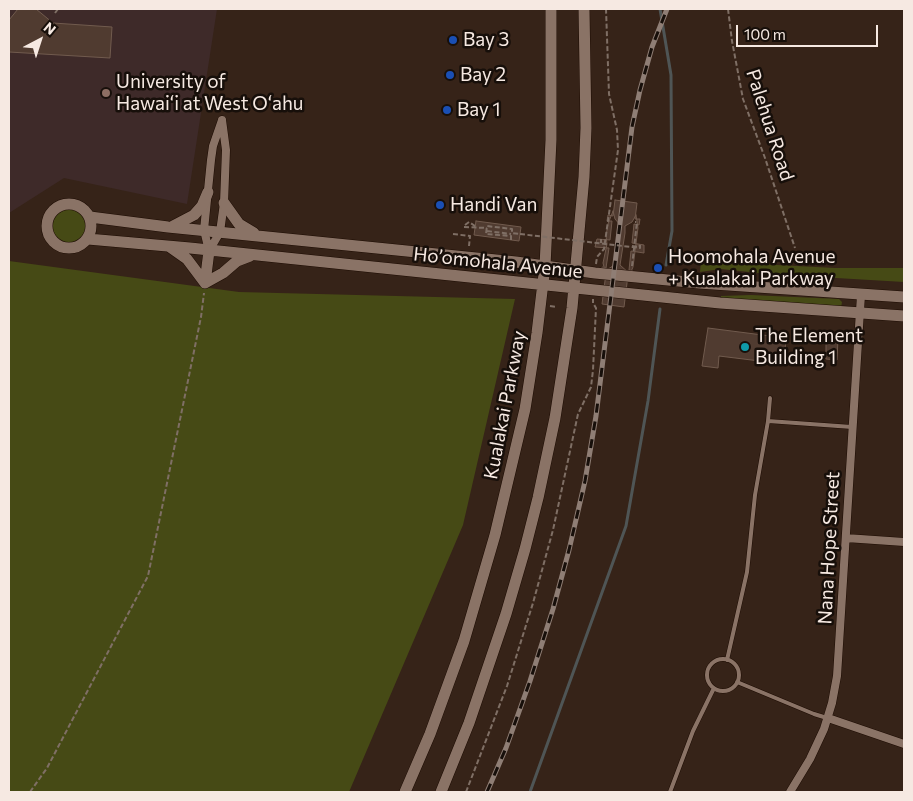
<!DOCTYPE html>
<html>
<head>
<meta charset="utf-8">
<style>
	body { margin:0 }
	#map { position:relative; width:913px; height:801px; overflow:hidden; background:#362318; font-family:Commissioner,sans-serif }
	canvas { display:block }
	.frame { position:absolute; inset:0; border:10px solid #f6e9e2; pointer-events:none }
	.north { position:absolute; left:15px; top:15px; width:50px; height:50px; -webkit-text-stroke:4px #170f0a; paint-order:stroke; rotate:40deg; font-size:14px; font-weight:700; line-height:20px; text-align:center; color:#f6e9e2 }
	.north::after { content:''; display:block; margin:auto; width:18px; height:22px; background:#f6e9e2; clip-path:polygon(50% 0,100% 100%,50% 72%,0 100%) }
	.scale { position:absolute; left:736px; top:25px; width:142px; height:22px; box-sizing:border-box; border:2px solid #f6e9e2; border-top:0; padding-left:6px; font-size:15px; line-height:18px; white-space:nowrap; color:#f6e9e2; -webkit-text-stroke:4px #170f0a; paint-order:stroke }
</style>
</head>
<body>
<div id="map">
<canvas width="913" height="801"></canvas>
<div class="frame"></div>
<div class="north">N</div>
<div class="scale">100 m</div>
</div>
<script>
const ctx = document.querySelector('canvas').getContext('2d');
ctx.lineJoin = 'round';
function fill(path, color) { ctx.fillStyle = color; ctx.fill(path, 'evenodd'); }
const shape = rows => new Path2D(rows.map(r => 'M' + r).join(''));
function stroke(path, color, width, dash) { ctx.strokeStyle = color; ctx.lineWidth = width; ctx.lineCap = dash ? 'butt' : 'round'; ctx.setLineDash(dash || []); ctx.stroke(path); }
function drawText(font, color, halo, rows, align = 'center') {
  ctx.font = font + ' Commissioner,sans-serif'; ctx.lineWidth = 5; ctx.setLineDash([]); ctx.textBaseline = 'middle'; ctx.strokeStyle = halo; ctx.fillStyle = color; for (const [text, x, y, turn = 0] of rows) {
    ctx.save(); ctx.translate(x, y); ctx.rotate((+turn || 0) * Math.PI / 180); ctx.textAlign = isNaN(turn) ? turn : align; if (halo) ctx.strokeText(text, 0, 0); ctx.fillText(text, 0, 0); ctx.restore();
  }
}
fill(shape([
	[9,9,217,9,187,204,64,178,9,213]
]), '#3e2a29');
fill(shape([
	'51 226a19 19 0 1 1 38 0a19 19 0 1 1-38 0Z',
	[9,261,239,292,515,299,463,525,349,792,9,792],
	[701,261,835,268,904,268,904,282,768,274,721,269,700,272],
	[751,295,839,299,842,302,841,308,721,299,721,296]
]), '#464a15');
stroke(shape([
	[660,9,671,75,672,231,666,265],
	[530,792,626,526,648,401,660,309]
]), '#4f5555', 3);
const building = shape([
	[18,9,36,9,53,23,112,27,110,58,9,52,9,20,18,9],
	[615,200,637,203,635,219,640,219,639,225,634,224,632,243,644,245,644,253,631,251,629,270,633,271,633,276,628,275,624,307,602,304,606,273,601,272,602,267,606,268,609,248,595,247,597,239,610,240,612,221,607,221,608,215,613,216,615,200],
	[613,211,615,219,621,226,617,245,618,252,616,257,616,264,605,271,603,263,607,244,606,236,608,224,613,211],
	[636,215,638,228,633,267,630,274,620,265,625,233,625,226,632,222,636,215],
	[476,221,521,227,519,241,474,235,476,221],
	[708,328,786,338,784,364,719,356,718,368,702,366,708,328],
	[826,338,838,339,837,360,826,359,826,338]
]);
fill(building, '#503b30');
stroke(building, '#715b4e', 1);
const service = shape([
	[768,421,852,427],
	'707 675a16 16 0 1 1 32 0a16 16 0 1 1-32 0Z',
	[727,660,747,572,755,495,768,421,770,398],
	[737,682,814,714,827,718],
	[670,792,693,731,714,688]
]);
const minor = shape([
	[209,251,220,232,224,203,226,150,222,120],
	[209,251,204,230,211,160,213,146,222,120],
	[846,538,904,542],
	[828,718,904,744],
	[790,792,810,759,824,729,832,703,837,676,861,295]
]);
const secondary = shape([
	[224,203,239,224,254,233],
	'47 226a22 22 0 1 1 44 0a22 22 0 1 1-44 0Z',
	[90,217,168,227,516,262,595,273,699,283,904,297],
	[173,226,194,215,202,206,208,192],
	[88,239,190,248,720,303,904,316],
	[170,247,187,259,205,283],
	[205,283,223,273,237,261,250,256],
	[205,283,209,251],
	[405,792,430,734,464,641,495,535,525,409,537,333,545,266,551,140,551,9],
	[441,792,469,723,506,614,525,549,538,498,555,418,572,308,584,177,586,128,584,9]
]);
stroke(service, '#1d0c03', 5);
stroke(minor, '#1d0c03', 9);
stroke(secondary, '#1d0c03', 12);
stroke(shape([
	[728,9,732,41,743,99,765,158,795,248],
	[55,13,58,9],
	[465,225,469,222,475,226],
	[464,227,487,228],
	[487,231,511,234],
	[453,234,470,236,469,246],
	[511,240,511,236,486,234,487,226,512,229,512,233,520,234],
	[601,243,601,239],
	[632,246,639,247,640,245],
	[596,264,597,257,604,249,618,150,617,130,609,94,606,9],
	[632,266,637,222,635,222],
	[550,306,557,307],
	[30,792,47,768,148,576,201,317,204,293],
	[466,792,507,686,533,603,553,530,578,414,591,387,593,370,596,308,593,303,593,299]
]), '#7f6f65', 2, [5, 2.5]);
stroke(service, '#8a7366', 4);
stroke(minor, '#8a7366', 8);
stroke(secondary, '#8a7366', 11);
const rail = shape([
	[487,792,506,748,530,681,553,609,569,550,585,481,596,416,632,127,640,90,652,47,667,9]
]);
stroke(rail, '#8f7e75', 5);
stroke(rail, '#170f0a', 3, [9]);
stroke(shape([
	[520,234,640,248,640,245]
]), '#7f6f65', 2, [5, 2.5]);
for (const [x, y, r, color] of [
	[453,40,5,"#1a4fb4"],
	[450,75,5,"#1a4fb4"],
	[106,93,5,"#8d6e63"],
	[447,110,5,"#1a4fb4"],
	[440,205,5,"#1a4fb4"],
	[658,268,5,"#1a4fb4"],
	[745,347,5,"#0f9aa8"]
]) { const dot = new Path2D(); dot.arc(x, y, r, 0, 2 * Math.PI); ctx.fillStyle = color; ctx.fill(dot); stroke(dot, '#170f0a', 2); }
drawText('19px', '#f6e9e2', '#170f0a', [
	["Bay 3",463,40],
	["Bay 2",460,75],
	["University of",116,82],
	["Hawaiʻi at West Oʻahu",116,104],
	["Bay 1",457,110],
	["Handi Van",450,205],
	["Hoomohala Avenue",668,257],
	["+ Kualakai Parkway",668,279],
	["The Element",755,336],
	["Building 1",755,358]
], 'left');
drawText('19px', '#f6e9e2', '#170f0a', [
	["Palehua Road",770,125,72],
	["Ho’omohala Avenue",498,263,6],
	["Kualakai Parkway",505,405,-79],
	["Nana Hope Street",829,548,-87]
]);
</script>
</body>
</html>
